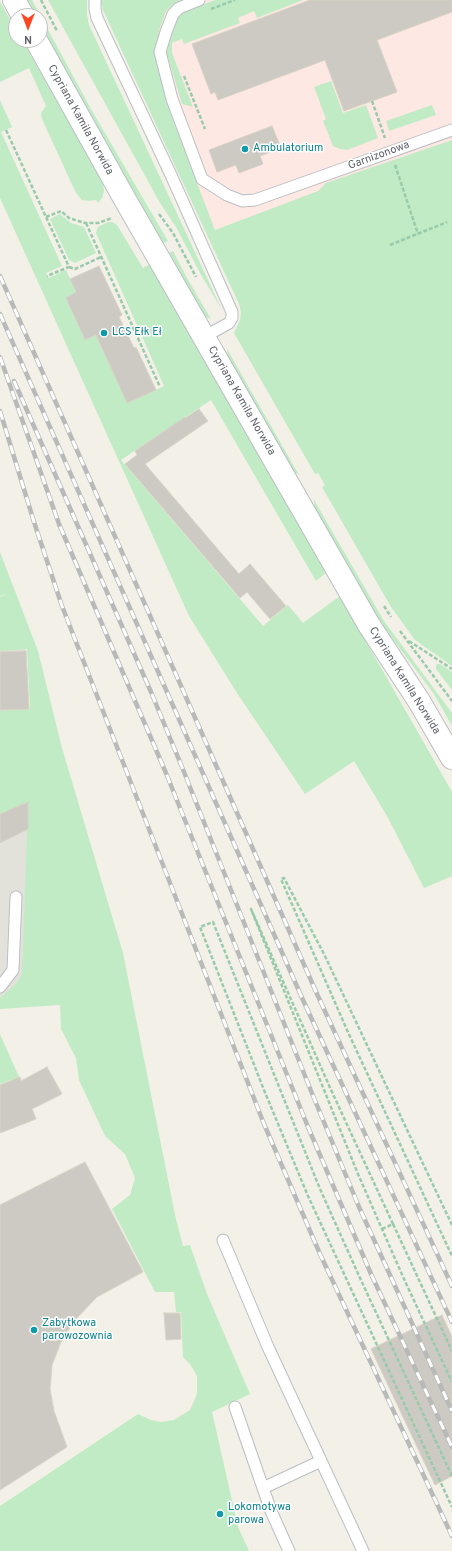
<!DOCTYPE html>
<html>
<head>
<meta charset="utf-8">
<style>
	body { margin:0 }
	#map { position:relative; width:452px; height:1551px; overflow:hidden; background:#f2f0e7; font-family:Overpass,sans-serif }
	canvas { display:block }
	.north { position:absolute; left:8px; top:8px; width:40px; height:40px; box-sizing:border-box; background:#fff; border:1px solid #bfc0c3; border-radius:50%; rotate:180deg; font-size:11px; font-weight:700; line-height:16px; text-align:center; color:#5e6268 }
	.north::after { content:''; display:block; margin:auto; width:14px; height:18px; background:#fb4823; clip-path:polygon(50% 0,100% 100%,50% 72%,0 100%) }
</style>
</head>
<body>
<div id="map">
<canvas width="452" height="1551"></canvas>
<div class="north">N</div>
</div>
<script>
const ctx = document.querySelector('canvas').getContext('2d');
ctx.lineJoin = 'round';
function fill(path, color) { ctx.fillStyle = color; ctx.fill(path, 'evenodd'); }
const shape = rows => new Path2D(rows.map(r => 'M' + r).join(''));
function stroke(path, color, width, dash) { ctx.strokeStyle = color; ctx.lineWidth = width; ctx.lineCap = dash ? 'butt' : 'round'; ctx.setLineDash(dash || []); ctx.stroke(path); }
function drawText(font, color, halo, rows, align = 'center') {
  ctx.font = font + ' Overpass,sans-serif'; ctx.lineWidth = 3; ctx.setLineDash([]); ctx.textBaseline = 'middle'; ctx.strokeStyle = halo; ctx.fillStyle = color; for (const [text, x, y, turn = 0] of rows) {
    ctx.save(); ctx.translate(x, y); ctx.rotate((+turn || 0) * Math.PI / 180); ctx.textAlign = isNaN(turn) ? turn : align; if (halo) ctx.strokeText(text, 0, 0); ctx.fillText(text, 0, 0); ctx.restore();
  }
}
fill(shape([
	[0,597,26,651,30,731,23,995,0,1003]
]), '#e2e2db');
fill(shape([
	[115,0,452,0,452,402,213,231]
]), '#fee8e3');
fill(shape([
	[27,0,32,0,91,109,168,241,163,243,146,213,87,111,40,24,40,16,36,16],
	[48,0,87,0,87,14,89,25,222,310,200,273,176,227,160,203],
	[100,0,181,0,176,2,166,11,159,31,155,52,163,88,173,120,215,230,318,191,326,183,452,140,452,666,415,640,391,607,322,487,325,485,318,473,315,474,234,333,240,320,241,312,239,304,103,10],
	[215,0,303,0,257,18,254,11,238,18,240,23,184,44,182,39,172,43,172,53,193,107,182,104,166,51,176,19,182,12],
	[0,2,16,30,16,40,22,40,103,182,104,191,102,198,98,203,96,200,89,201,82,200,76,193,42,119,41,113,46,106,29,68,0,82],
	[331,81,343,113,366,105,378,138,347,150,340,149,333,146,323,121,326,119,314,87],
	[0,100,12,127,1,132,62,266,46,273,49,278,66,270,76,292,66,298,85,340,96,335,127,403,164,386,96,233,98,227,108,222,112,222,117,225,143,268,150,264,327,572,316,581,211,400,121,460,263,626,288,605,303,623,340,596,452,792,452,876,424,888,387,816,354,761,305,794,237,693,189,616,0,198],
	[432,105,436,115,389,131,386,121],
	[60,214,71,223,84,227,96,253,75,263,69,260,50,219],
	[173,251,187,278,211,319,204,316,169,253],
	[227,349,299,475,293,471,228,357],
	[314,500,384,621,452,713,452,726,434,694,380,622,314,507],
	[0,552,38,651,62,748,123,953,175,1215,183,1246,190,1245,207,1294,250,1394,212,1412,238,1527,249,1551,0,1551,0,1506,138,1414,151,1420,161,1422,174,1420,190,1410,197,1394,197,1376,190,1364,183,1357,181,1312,176,1312,174,1292,155,1292,112,1209,130,1195,135,1178,125,1154,105,1136,79,1080,76,1058,61,1029,60,1005,0,1009,0,998,16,984,22,974,28,802,0,814,0,711,30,709,27,649,0,651,0,597,6,594,0,596],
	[437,664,440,664,452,672,452,690,436,669,436,666],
	[0,1034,19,1077,0,1084]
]), '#c1ebc5');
const building = shape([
	[310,0,452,0,452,12,377,40,397,92,344,111,325,60,218,100,215,92,211,94,192,44,310,0],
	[272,126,281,148,260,156,263,164,239,173,236,165,217,172,209,150,272,126],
	[99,266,122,315,119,317,134,348,136,347,156,390,127,403,96,335,85,340,66,298,76,292,70,279,99,266],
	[199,409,208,421,145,464,239,574,250,564,286,606,270,619,247,592,240,598,125,464,137,455,135,451,185,417,185,418,199,409],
	[26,651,29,709,0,710,0,652,26,651],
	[28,802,28,829,0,843,0,814,28,802],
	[47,1067,62,1094,32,1109,36,1119,0,1133,0,1085,20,1077,21,1081,47,1067],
	[85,1162,143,1272,97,1297,74,1321,61,1342,52,1365,50,1389,54,1411,67,1447,0,1490,0,1205,85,1162],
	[164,1313,180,1313,181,1339,166,1340,164,1313],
	[442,1315,452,1337,452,1476,435,1485,371,1349,442,1315]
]);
fill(building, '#cdcac3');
stroke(building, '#d7d3c4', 1);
const service = shape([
	[95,0,95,9,97,18,171,175,232,312,232,318,229,323,204,337],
	[199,0,179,8,173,14,166,32,160,52,172,99,202,179,227,195,242,201,255,200,452,130],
	[0,987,13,970,16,897],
	[223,1240,268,1347,363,1551],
	[235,1407,271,1511,289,1551],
	[263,1488,321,1461]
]);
const tertiary = shape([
	[14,0,23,16],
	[36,40,123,196,369,625,419,701,452,758]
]);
stroke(service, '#bbbec3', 13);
stroke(tertiary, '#bbbec3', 24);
stroke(shape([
	[41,0,57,31],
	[211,9,235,0],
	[184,76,205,129],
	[372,101,385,138],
	[6,130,69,267,47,276],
	[395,165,418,234],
	[159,214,173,233,196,277],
	[46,217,61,211,69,218,85,223,98,223,112,218],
	[86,223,160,387],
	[390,245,447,222],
	[69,267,75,269,101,257],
	[126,331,133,328],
	[384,606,391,617],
	[400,631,452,701],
	[409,641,452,669],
	[393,1224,452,1351],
	[452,1225,324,954,284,878,281,879,347,1030,452,1256],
	[382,1229,393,1224,332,1092,251,909,358,1174,382,1229,404,1279,452,1382],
	[452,1476,360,1278,320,1189,213,922,200,927,264,1090,308,1196,452,1507]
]), '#98caab', 2.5, [4, 2]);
stroke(service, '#fff', 11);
stroke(tertiary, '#fff', 22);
const rail = shape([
	[0,276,317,994,452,1286],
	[0,314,303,1000,452,1322],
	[0,357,59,524,166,773,308,1127,371,1274,452,1447],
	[14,381,151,692,182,767,309,1086,359,1207,452,1411],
	[0,411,34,522,62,606,264,1124,320,1254,452,1536]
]);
stroke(rail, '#b8b9b9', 4.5);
stroke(rail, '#fff', 3, [9]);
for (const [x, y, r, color] of [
	[245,149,4,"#0f9aa8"],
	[104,333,4,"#0f9aa8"],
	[34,1330,4,"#0f9aa8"],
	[220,1514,4,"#0f9aa8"]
]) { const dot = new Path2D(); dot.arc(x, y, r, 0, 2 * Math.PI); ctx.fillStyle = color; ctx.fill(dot); stroke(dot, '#fff', 1.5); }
drawText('11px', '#5e6268', '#fff', [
	["Cypriana Kamila Norwida",80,120,61],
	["Garnizonowa",379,156,-20],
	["Cypriana Kamila Norwida",241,401,60],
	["Cypriana Kamila Norwida",404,681,58]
]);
drawText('11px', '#0d838f', '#fff', [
	["Ambulatorium",253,149],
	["LCS Ełk Eł",112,333],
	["Zabytkowa",42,1324],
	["parowozownia",42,1337],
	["Lokomotywa",228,1508],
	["parowa",228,1521]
], 'left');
</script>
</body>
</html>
